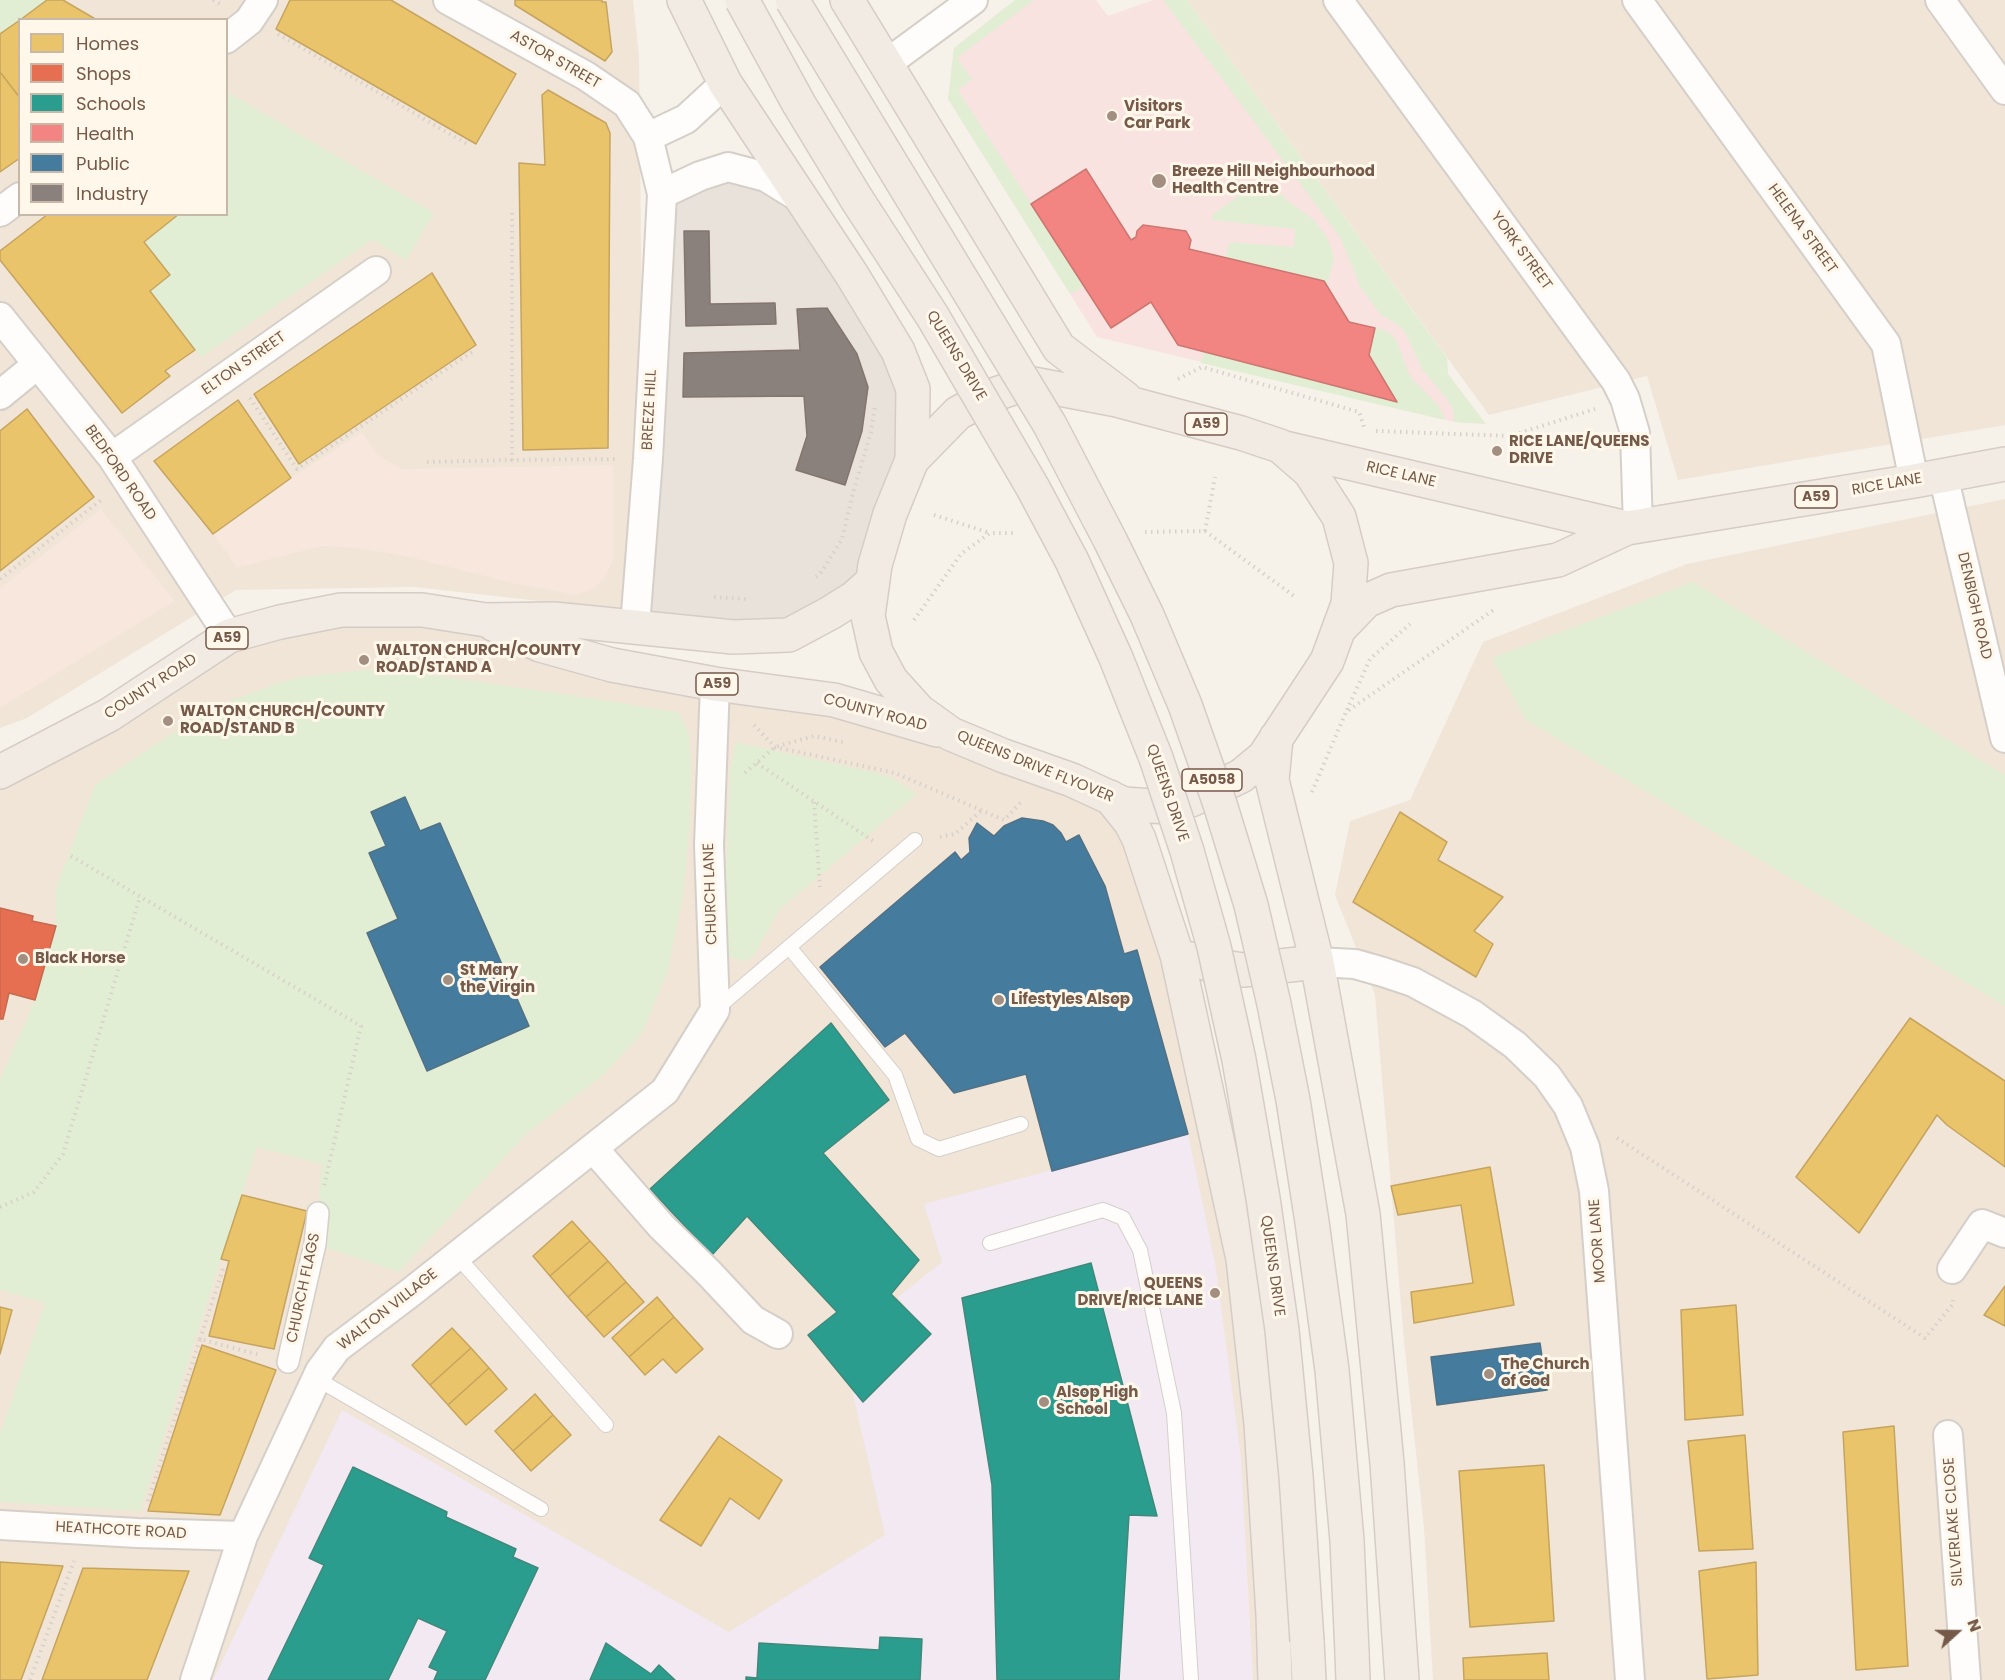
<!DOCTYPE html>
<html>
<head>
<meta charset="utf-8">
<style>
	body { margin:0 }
	#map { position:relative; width:2005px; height:1680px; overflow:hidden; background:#f6f2ea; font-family:Poppins,sans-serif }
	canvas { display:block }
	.legend { position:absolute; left:18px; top:18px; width:210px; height:198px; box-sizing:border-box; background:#fff7ea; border:2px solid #c8b8aa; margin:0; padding:8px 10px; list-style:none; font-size:18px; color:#755a49 }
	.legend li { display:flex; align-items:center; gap:12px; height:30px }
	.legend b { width:30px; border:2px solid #c8b8aa }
	.north { position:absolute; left:1927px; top:1602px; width:60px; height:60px; -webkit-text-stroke:4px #fff7ea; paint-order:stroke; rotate:69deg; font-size:16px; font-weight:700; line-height:24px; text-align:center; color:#755a49 }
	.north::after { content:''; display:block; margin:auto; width:21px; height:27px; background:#755a49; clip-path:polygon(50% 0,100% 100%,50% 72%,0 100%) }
</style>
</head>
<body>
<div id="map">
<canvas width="2005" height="1680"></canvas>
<ul class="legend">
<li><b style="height:16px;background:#e9c46a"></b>Homes</li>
<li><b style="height:16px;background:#e76f51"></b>Shops</li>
<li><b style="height:16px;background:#2a9d8f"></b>Schools</li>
<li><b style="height:16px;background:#f28482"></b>Health</li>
<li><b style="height:16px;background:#457b9d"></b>Public</li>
<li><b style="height:16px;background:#8a817c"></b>Industry</li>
</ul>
<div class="north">N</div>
</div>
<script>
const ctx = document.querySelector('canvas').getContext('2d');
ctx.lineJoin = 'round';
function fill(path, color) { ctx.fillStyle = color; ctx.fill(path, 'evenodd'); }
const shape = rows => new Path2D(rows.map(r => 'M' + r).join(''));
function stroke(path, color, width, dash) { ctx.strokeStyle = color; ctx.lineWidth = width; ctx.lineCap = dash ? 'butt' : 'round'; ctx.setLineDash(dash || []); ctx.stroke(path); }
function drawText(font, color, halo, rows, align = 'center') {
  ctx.font = font + ' Poppins,sans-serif'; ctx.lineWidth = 6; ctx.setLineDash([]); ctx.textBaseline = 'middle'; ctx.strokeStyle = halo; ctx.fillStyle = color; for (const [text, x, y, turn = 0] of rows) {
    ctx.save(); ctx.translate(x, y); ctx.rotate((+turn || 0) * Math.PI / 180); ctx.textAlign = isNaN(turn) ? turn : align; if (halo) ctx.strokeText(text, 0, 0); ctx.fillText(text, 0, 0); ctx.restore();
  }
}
fill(shape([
	[0,0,633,0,639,57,645,613,415,587,236,590,27,718,0,728],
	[20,20,226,20,226,214,20,214],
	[1187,0,2005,0,2005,425,1678,480,1647,376,1489,415],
	[2005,499,2005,1680,1433,1680,1424,1528,1404,1341,1375,995,1335,895,1350,821,1410,800,1483,642,1687,564],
	[341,610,834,700,1110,797,1209,1096,1275,1680,0,1680,0,772,229,636]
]), '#f0e5d7');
fill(shape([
	[362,432,378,455,402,469,613,465,613,560,604,579,595,588,576,595,512,583,400,555,358,548,322,546,237,568,213,534,291,478],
	[101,509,175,601,0,708,0,588]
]), '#f7e7dd');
fill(shape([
	[700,176,766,177,913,389,875,565,789,635,635,626,662,194]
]), '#e9e2da');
fill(shape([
	[1188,1134,1216,1268,1241,1458,1253,1680,213,1680,342,1410,729,1632,885,1535,853,1394,924,1331,898,1297,942,1262,924,1204]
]), '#f3e9f2');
fill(shape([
	[1015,0,1096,0,1108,16,1153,0,1187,0,1447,358,1448,374,1486,424,1454,422,1097,337,948,99,954,48]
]), '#f8e3e1');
fill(shape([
	[0,0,47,0,0,34],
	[1015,0,1034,0,957,58,972,79,958,90,1084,286,1070,294,948,99,954,48],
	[1163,0,1187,0,1447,358,1448,374,1486,424,1454,422,1453,409,1448,400,1422,369,1405,332,1398,325,1380,314,1360,286,1340,237],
	[227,92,434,213,406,260,372,240,201,357,150,291,170,275,144,242,179,215,226,214],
	[1262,179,1272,183,1286,200,1313,219,1326,236,1331,247,1334,260,1327,285,1324,280,1225,257,1230,242,1294,247,1295,229,1212,220,1212,215],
	[1375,328,1384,330,1390,333,1397,342,1407,369,1412,379,1439,406,1445,420,1201,363,1203,352,1396,402,1369,355],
	[1693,582,2005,775,2005,1006,1526,720,1492,658],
	[364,670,409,672,604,700,679,713,689,734,691,766,690,821,683,895,667,973,641,1035,601,1077,527,1133,399,1272,315,1244,322,1164,257,1147,140,1511,0,1502,0,1434,45,1303,0,1290,0,1080,35,1000,56,926,56,888,95,785,171,734,233,700,276,684,302,677],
	[736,742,889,776,917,794,779,910,753,957,743,961,730,957,723,949,730,771]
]), '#e2eed4');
const homes = shape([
	[47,0,63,0,97,20,20,20,47,0],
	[290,0,391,0,516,74,476,144,276,29,290,0],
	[515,0,602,0,602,2,606,2,612,52,605,61,515,5,515,0],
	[20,20,20,98,0,72,0,34,20,20],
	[0,72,20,98,20,158,0,172,0,72],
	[548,90,606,123,610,133,608,448,523,450,519,163,545,165,542,95,548,90],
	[48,214,179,214,144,242,170,275,150,291,195,350,165,371,170,376,122,413,0,260,0,251,48,214],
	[432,273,476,345,299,464,254,394,432,273],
	[238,400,291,478,213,534,154,461,238,400],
	[27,409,94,497,0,571,0,431,27,409],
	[1400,812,1447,842,1438,860,1503,897,1474,931,1493,944,1476,977,1353,902,1400,812],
	[1910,1018,2005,1081,2005,1167,1947,1125,1937,1115,1859,1233,1796,1177,1910,1018],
	[1490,1167,1514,1305,1414,1323,1411,1292,1473,1283,1461,1205,1398,1215,1391,1186,1490,1167],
	[242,1195,307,1211,274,1349,209,1336,229,1261,221,1259,242,1195],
	[572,1221,590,1241,550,1276,533,1256,572,1221],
	[590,1241,608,1261,568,1297,550,1276,590,1241],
	[608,1261,626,1282,586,1317,568,1297,608,1261],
	[626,1282,644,1302,604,1337,586,1317,626,1282],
	[2005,1286,2005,1326,1984,1315,2005,1286],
	[657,1297,674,1317,629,1357,612,1338,657,1297],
	[1736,1305,1743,1415,1685,1420,1681,1310,1736,1305],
	[0,1307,12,1310,0,1354,0,1307],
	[674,1317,703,1349,676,1373,663,1359,645,1375,629,1357,674,1317],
	[452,1328,471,1348,430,1385,412,1365,452,1328],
	[202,1345,276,1370,220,1515,148,1511,202,1345],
	[471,1348,489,1368,448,1405,430,1385,471,1348],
	[489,1368,507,1389,466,1425,448,1405,489,1368],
	[535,1394,553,1415,513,1451,495,1431,535,1394],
	[553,1415,571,1435,531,1471,513,1451,553,1415],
	[1894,1426,1908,1666,1856,1670,1843,1432,1894,1426],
	[1745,1435,1753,1549,1699,1551,1688,1441,1745,1435],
	[719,1436,782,1480,759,1519,730,1498,701,1546,660,1520,719,1436],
	[1544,1465,1554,1621,1470,1627,1459,1471,1544,1465],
	[0,1562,63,1566,21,1680,0,1680,0,1562],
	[1756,1562,1758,1675,1707,1679,1699,1571,1756,1562],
	[83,1568,189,1571,147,1680,42,1680,83,1568],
	[1547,1653,1549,1680,1464,1680,1463,1658,1547,1653]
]);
fill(homes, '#e9c46a');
stroke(homes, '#c6a460', 1.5);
const shops = shape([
	[0,908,33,916,32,921,56,926,35,1000,9,993,3,1019,0,1019,0,908]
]);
fill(shops, '#e76f51');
stroke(shops, '#c5694f', 1.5);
const schools = shape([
	[831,1023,889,1100,823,1153,919,1260,891,1294,931,1334,863,1402,808,1335,837,1312,747,1216,712,1255,650,1189,831,1023],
	[1091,1263,1157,1516,1129,1515,1119,1680,997,1680,992,1485,962,1298,1091,1263],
	[353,1467,447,1512,446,1517,516,1549,513,1557,538,1568,485,1680,434,1680,438,1671,429,1667,447,1631,418,1618,388,1680,268,1680,324,1565,309,1558,353,1467],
	[880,1637,922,1639,920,1680,746,1680,746,1677,757,1678,759,1643,879,1650,880,1637],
	[606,1643,651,1674,659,1665,675,1680,590,1680,606,1643]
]);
fill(schools, '#2a9d8f');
stroke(schools, '#40897a', 1.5);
const health = shape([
	[1086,169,1131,240,1136,237,1137,231,1143,225,1186,231,1191,240,1189,249,1324,281,1349,322,1375,328,1369,355,1397,402,1178,345,1151,302,1111,328,1031,204,1086,169]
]);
fill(health, '#f28482');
stroke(health, '#cc7771', 1.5);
const public = shape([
	[405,797,420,831,440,823,529,1026,427,1071,367,933,398,919,369,853,386,846,371,812,405,797],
	[1022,818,1043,821,1053,825,1061,833,1066,842,1079,835,1105,886,1124,954,1137,950,1188,1134,1052,1171,1026,1074,954,1093,905,1033,885,1047,820,967,955,852,961,860,970,852,969,838,977,823,994,836,1004,826,1022,818],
	[1540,1343,1547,1390,1437,1405,1431,1357,1540,1343]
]);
fill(public, '#457b9d');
stroke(public, '#537184', 1.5);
const industry = shape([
	[684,231,709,231,710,304,775,303,776,324,686,326,684,231],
	[827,308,857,354,868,387,862,431,845,485,796,470,807,436,804,396,683,397,684,353,800,350,797,309,827,308]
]);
fill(industry, '#8a817c');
stroke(industry, '#84756d', 1.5);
const service = shape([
	[789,947,895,1075,918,1139,939,1149,1021,1124],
	[716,1009,915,840],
	[990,1243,1103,1210,1123,1218,1140,1250,1174,1413,1191,1680],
	[457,1256,606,1425],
	[317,1379,541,1509]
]);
const pedestrian = shape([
	[288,1362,315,1244,318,1213]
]);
const minor = shape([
	[448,0,586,76,627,104,648,137,662,194,648,459,635,626],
	[1338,0,1616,381,1625,399,1635,433,1638,527],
	[1637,0,1886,344,1914,481],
	[1940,0,2005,90],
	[226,39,249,21,263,0],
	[886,64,973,0],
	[648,137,686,119,725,83],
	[662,194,700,176,728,167,766,177,800,198],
	[0,212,20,197],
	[0,317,112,457,229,636],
	[0,395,38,364],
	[112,457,376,271],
	[1943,475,2005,738],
	[1317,962,1355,964,1383,972,1413,982,1472,1014,1515,1045,1547,1076,1568,1106,1585,1147,1594,1191,1630,1680],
	[593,1148,661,1226,709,1273,753,1320,778,1334],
	[1952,1269,1982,1224,2005,1233],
	[1948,1435,1966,1680],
	[0,1525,137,1533,243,1536],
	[195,1680,243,1536,320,1371,337,1348,410,1293,665,1091,715,1010,709,845,715,684]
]);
const trunk = shape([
	[684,0,725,83,852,275,898,351,913,389,912,460],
	[847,0,1059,348,1125,398],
	[1028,383,1117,400,1241,433,1280,446,1310,472,1339,517,1351,563,1348,604,1327,661,1264,757,1241,776,1191,800,1166,807,1124,804,1072,780,1004,756,951,734,919,711,891,680,876,652,868,616,875,565,890,514,912,460,958,413,990,396,1028,383],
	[1285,448,1627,528],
	[493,624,540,645,612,665,715,684,834,700,937,730],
	[1341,627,1366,601,1391,590,1558,560,1627,528,1914,481,2005,464],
	[1276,738,1272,780,1317,962,1363,1214,1387,1463,1402,1680],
	[0,772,109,715,229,636,280,622,341,610,422,610,486,620,554,619,733,637,789,635,830,613,854,598,872,582],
	[1110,797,1131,823,1139,839,1177,955,1243,1259,1261,1424,1273,1615,1275,1680],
	[1192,959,1211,965,1243,970,1317,962],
	[1307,1641,1309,1680],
	[1352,1653,1353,1680]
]);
stroke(service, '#d5cfc8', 16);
stroke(pedestrian, '#d5cfc8', 24);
stroke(minor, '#d5cfc8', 32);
stroke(trunk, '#d5ccc6', 36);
stroke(shape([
	[213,0,220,4],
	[278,34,469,145],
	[512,213,512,460,617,459],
	[1178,379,1202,367,1359,412,1365,430],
	[250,398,297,469,475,350],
	[1376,431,1510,436,1595,409],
	[427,462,512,460],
	[934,515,990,533],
	[1205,531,1215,477],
	[1145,532,1205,531,1294,596],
	[816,577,820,574,842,539,854,489,871,432,875,405],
	[0,579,101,500],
	[714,597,746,599],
	[914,620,961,554,990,533,1017,533],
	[1347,710,1370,659,1410,624],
	[754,725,775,747,895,773,1004,820,1023,800],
	[757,763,876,843],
	[745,773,775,747,814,736,843,742],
	[1312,792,1346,712,1495,609],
	[814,802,820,887],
	[940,837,955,834,982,810],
	[71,856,361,1026,324,1186],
	[1617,1138,1925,1338,1953,1304,1953,1300],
	[0,1207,34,1192,63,1154,140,897],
	[200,1339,224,1266],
	[148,1501,200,1339,260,1355],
	[30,1680,74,1561]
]), '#d8d0ca', 4, [1.5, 4.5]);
stroke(service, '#fefdfc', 14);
stroke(pedestrian, '#fefdfc', 21);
stroke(minor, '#fefdfc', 28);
stroke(trunk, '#f2ebe4', 33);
const trunkBridge = shape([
	[742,0,799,104,856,198,933,317,1033,488,1072,561,1116,658,1156,758,1187,851,1214,947,1239,1060,1263,1198,1282,1330,1296,1476,1307,1641],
	[792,0,1050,425,1110,540,1147,615,1185,705,1220,804,1251,905,1274,1004,1293,1100,1312,1222,1332,1370,1347,1541,1352,1653]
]);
stroke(trunkBridge, '#d5ccc6', 36, []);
stroke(trunkBridge, '#f2ebe4', 33);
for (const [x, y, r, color] of [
	[1112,116,6,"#a28f81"],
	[1159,181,8,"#a28f81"],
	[1497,451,6,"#a28f81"],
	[364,660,6,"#a28f81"],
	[168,721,6,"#a28f81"],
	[23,959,6,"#a28f81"],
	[448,980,6,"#a28f81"],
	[999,1000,6,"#a28f81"],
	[1215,1293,6,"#a28f81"],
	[1489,1374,6,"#a28f81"],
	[1044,1402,6,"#a28f81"]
]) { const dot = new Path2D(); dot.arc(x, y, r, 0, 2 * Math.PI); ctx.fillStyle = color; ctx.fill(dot); stroke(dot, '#fff7ea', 2); }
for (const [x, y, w] of [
	[1206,424,42],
	[1816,497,42],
	[227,638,42],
	[717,684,42],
	[1212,780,60]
]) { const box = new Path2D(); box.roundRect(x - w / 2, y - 11, w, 22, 4.5); ctx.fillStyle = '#fff7ea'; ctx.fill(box); stroke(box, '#755a49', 1.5); }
drawText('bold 14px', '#755a49', null, [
	["A59",1206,424],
	["A59",1816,497],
	["A59",227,638],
	["A59",717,684],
	["A5058",1212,780]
]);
drawText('15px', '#755a49', '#fff7ea', [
	["ASTOR STREET",555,60,30],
	["HELENA STREET",1802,229,54],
	["YORK STREET",1521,251,54],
	["QUEENS DRIVE",956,356,59],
	["ELTON STREET",244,364,-35],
	["BREEZE HILL",650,410,-87],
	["BEDFORD ROAD",120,473,55],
	["RICE LANE",1401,475,13],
	["RICE LANE",1887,485,-10],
	["DENBIGH ROAD",1974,606,77],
	["COUNTY ROAD",151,687,-33],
	["COUNTY ROAD",875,713,15],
	["QUEENS DRIVE FLYOVER",1035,767,22],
	["QUEENS DRIVE",1167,793,71],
	["CHURCH LANE",711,894,-92],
	["MOOR LANE",1598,1241,-94],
	["QUEENS DRIVE",1272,1266,82],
	["CHURCH FLAGS",304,1288,-78],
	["WALTON VILLAGE",388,1310,-38],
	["SILVERLAKE CLOSE",1954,1522,-94],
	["HEATHCOTE ROAD",121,1531,3]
]);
drawText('bold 15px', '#755a49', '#fff7ea', [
	["Visitors",1124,107],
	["Car Park",1124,124],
	["Breeze Hill Neighbourhood",1172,172],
	["Health Centre",1172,189],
	["RICE LANE/QUEENS",1509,442],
	["DRIVE",1509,459],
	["WALTON CHURCH/COUNTY",376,651],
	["ROAD/STAND A",376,668],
	["WALTON CHURCH/COUNTY",180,712],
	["ROAD/STAND B",180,729],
	["Black Horse",35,959],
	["St Mary",460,971],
	["the Virgin",460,988],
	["Lifestyles Alsop",1011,1000],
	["QUEENS",1203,1284,"right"],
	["DRIVE/RICE LANE",1203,1301,"right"],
	["The Church",1501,1365],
	["of God",1501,1382],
	["Alsop High",1056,1393],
	["School",1056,1410]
], 'left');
</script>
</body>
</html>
